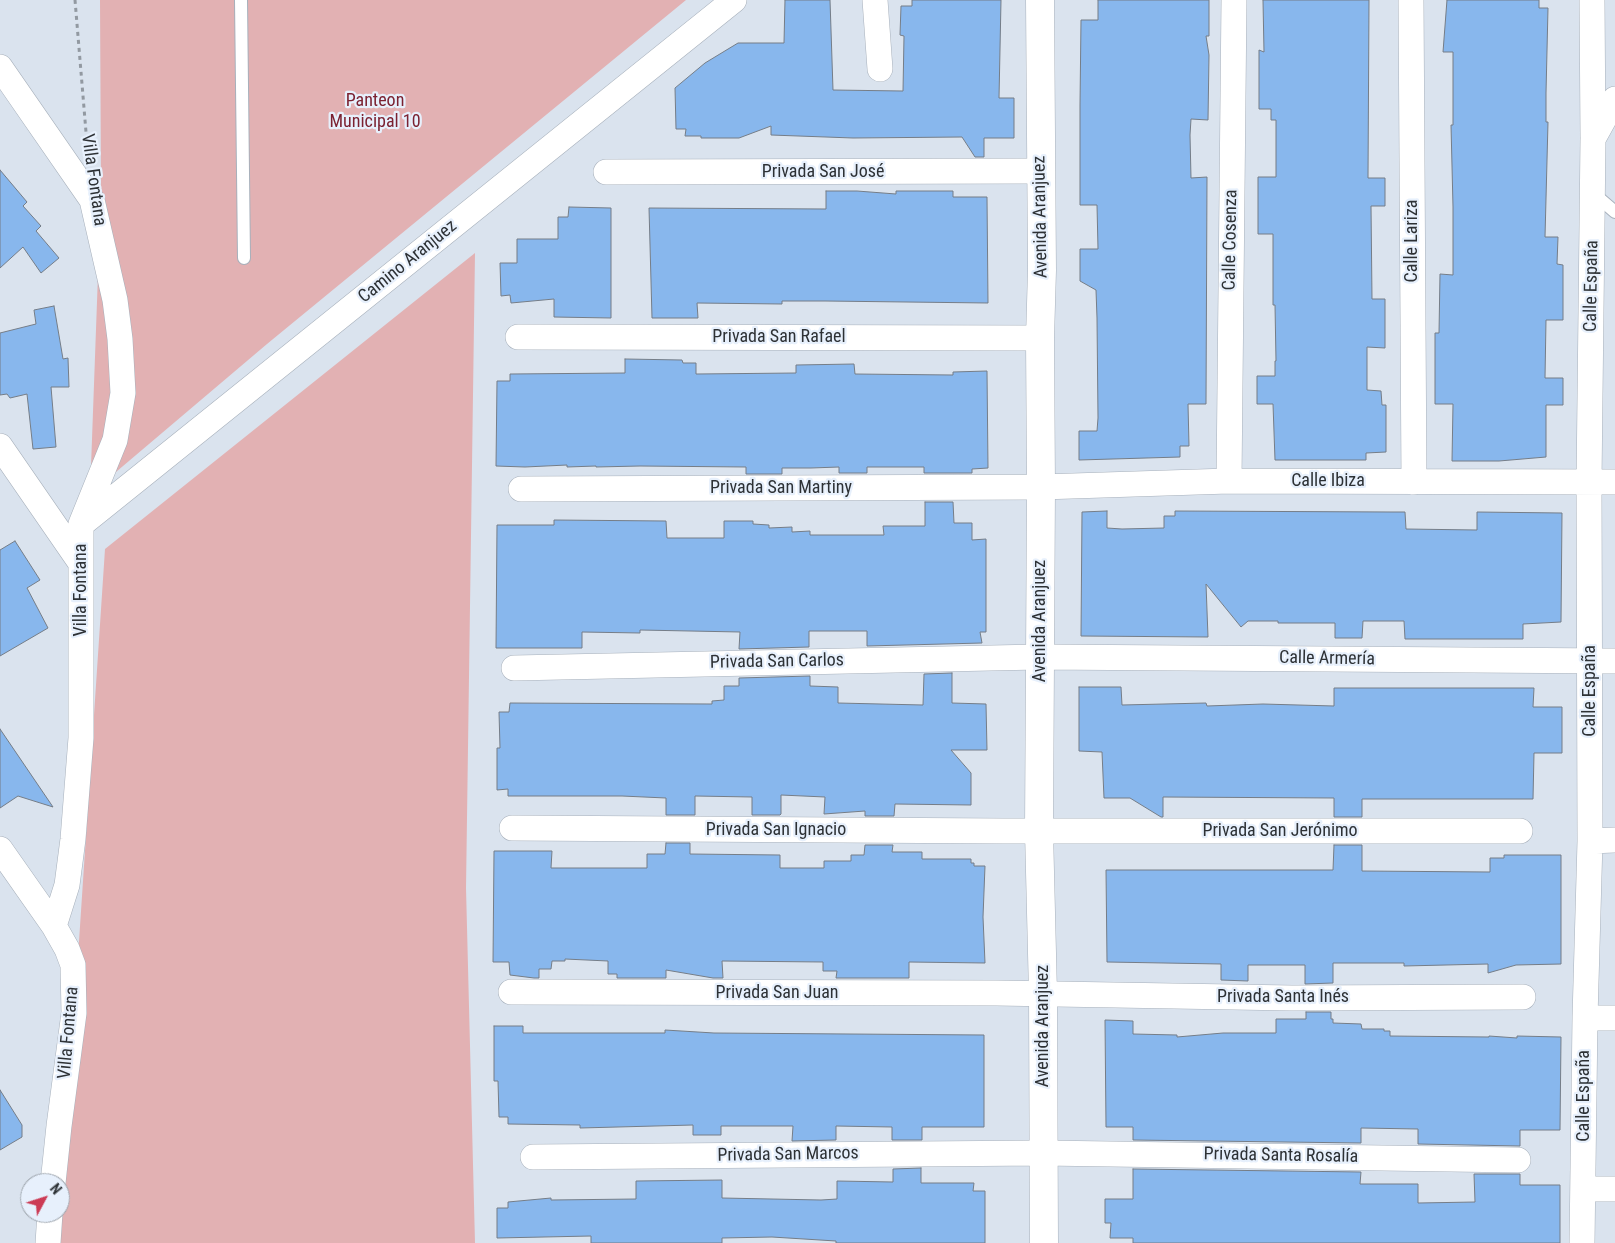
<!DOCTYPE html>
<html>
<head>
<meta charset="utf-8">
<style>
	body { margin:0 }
	#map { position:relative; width:1615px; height:1243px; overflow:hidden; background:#dae3ee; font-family:"Roboto Condensed",sans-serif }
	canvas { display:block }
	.north { position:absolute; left:20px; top:1173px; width:50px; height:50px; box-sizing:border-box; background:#e7f0fc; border:1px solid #9da4ac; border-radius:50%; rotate:50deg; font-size:14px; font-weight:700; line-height:20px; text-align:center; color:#2d3135 }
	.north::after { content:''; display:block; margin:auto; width:18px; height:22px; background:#cc3b55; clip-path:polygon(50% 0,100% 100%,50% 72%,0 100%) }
</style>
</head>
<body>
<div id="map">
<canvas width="1615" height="1243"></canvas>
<div class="north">N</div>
</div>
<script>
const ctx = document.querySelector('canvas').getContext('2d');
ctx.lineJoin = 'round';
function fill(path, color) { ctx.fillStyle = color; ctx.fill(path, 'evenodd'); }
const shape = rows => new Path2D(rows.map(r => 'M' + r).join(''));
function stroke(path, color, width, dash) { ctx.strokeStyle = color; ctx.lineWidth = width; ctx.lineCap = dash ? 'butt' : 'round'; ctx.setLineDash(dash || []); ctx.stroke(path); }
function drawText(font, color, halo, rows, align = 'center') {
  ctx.font = font + ' "Roboto Condensed",sans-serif'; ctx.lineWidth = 4.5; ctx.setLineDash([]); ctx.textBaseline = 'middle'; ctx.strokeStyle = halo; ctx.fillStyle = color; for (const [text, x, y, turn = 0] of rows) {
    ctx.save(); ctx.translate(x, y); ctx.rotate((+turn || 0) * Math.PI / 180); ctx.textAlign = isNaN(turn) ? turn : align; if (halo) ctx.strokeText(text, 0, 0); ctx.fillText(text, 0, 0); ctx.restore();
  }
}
fill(shape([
	[100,0,686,0,267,344,90,494,101,192],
	[475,253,466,888,475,1243,59,1243,105,549]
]), '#e2b1b3');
const building = shape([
	[785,0,830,0,833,90,903,91,904,36,900,35,901,6,912,6,912,0,1001,0,999,98,1014,98,1014,138,984,138,984,157,975,157,962,137,853,138,771,135,771,126,739,138,701,138,701,136,685,136,686,129,676,129,675,88,705,63,738,43,784,43,785,0],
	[1098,0,1209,0,1209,36,1206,36,1209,55,1208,120,1191,119,1190,135,1191,178,1207,177,1206,404,1188,404,1189,446,1180,446,1180,457,1079,460,1079,431,1097,431,1098,418,1097,318,1096,290,1080,281,1080,249,1098,249,1097,205,1080,205,1080,105,1081,20,1098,20,1098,0],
	[1263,0,1369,0,1368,178,1385,178,1385,206,1371,206,1372,299,1385,299,1385,348,1367,347,1367,390,1381,391,1382,405,1386,405,1386,452,1366,453,1366,460,1275,460,1273,404,1257,404,1257,376,1275,376,1275,361,1276,361,1275,305,1273,305,1273,234,1258,234,1258,177,1276,177,1276,120,1271,120,1271,109,1259,109,1259,50,1264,52,1263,0],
	[1447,0,1539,0,1539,8,1548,8,1546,93,1546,122,1548,122,1545,237,1558,237,1557,264,1563,265,1563,320,1546,320,1545,378,1563,378,1563,405,1546,405,1546,457,1499,461,1452,461,1453,404,1435,404,1435,333,1439,333,1440,274,1453,275,1453,207,1451,125,1453,125,1453,52,1443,52,1447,0],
	[0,170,27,202,23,206,41,226,36,231,59,258,41,273,23,247,0,268,0,170],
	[826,191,857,191,896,194,896,191,953,191,953,197,987,197,988,303,825,301,782,301,782,304,697,303,698,318,652,318,649,208,826,209,826,191],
	[569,207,611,208,611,318,554,317,554,299,511,303,510,295,501,296,500,263,517,263,517,239,558,239,558,217,568,217,569,207],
	[54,306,63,359,68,358,69,387,51,387,56,447,33,449,27,394,10,398,7,394,0,395,0,333,36,324,34,310,54,306],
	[625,359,682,360,683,363,696,363,696,374,796,373,796,365,854,364,855,374,953,375,953,372,987,371,988,468,972,469,972,473,924,473,924,467,867,467,867,473,839,473,839,467,811,468,782,468,782,474,746,474,746,467,640,466,596,467,596,466,567,467,567,465,525,467,496,466,497,381,510,381,510,374,625,373,625,359],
	[925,502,953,502,954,523,972,523,972,540,986,539,986,632,980,632,982,643,867,646,867,631,809,631,809,647,739,649,740,632,640,630,640,633,582,632,582,648,496,648,497,525,554,525,554,520,666,521,667,538,724,538,724,521,753,521,753,524,769,525,769,528,792,527,792,532,810,531,810,535,884,535,883,526,925,526,925,502],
	[1107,511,1107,528,1122,529,1164,528,1164,516,1175,516,1175,511,1392,512,1405,512,1406,529,1477,530,1477,512,1562,513,1561,622,1523,624,1523,639,1405,639,1404,621,1363,621,1362,638,1335,638,1335,623,1278,623,1278,621,1248,621,1241,627,1206,584,1208,637,1081,636,1082,512,1107,511],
	[15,541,40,580,27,588,48,628,0,656,0,550,15,541],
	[952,673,952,703,986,704,987,750,951,750,971,773,971,805,895,804,894,816,865,816,865,811,824,814,825,797,781,795,781,814,780,815,752,815,752,797,695,796,695,815,666,815,666,798,622,796,508,796,508,789,497,790,497,748,500,748,499,712,509,712,510,703,712,704,712,701,724,700,724,686,739,686,739,678,810,676,810,686,838,687,838,703,923,705,924,674,952,673],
	[1079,687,1121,687,1122,705,1206,703,1207,706,1263,704,1334,706,1334,688,1534,688,1533,707,1562,707,1562,753,1534,753,1533,799,1362,799,1362,817,1334,817,1334,798,1163,797,1163,817,1161,817,1130,798,1104,798,1102,752,1079,751,1079,687],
	[0,729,53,807,18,796,0,808,0,729],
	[666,843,690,843,690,854,780,855,780,868,824,868,824,861,851,861,851,855,864,855,865,845,893,845,892,852,922,852,922,859,971,859,971,863,974,863,974,866,985,866,983,917,985,963,909,962,909,978,836,978,837,971,823,971,823,962,722,961,723,978,713,978,666,970,666,978,617,978,617,974,608,974,608,961,565,959,565,961,552,961,551,969,539,969,539,978,534,978,510,975,509,962,493,962,494,851,552,851,551,868,647,868,647,854,665,854,666,843],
	[1334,845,1362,845,1362,871,1490,872,1490,858,1504,858,1504,855,1561,855,1561,964,1516,965,1488,973,1488,964,1404,966,1404,963,1333,963,1333,983,1305,984,1305,965,1248,965,1248,981,1221,980,1221,964,1107,962,1106,870,1333,870,1334,845],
	[1306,1012,1331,1012,1331,1019,1333,1019,1333,1023,1361,1024,1362,1029,1384,1029,1384,1031,1390,1031,1390,1036,1489,1037,1489,1036,1517,1038,1517,1036,1561,1037,1560,1130,1520,1130,1520,1146,1418,1144,1418,1129,1361,1128,1361,1143,1133,1140,1133,1127,1106,1127,1105,1020,1133,1021,1133,1034,1177,1035,1177,1037,1223,1033,1276,1033,1276,1019,1306,1019,1306,1012],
	[494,1026,523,1026,523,1033,665,1033,665,1030,714,1033,984,1035,984,1127,922,1127,922,1140,892,1140,892,1127,836,1126,836,1140,792,1141,793,1126,721,1126,721,1135,693,1135,693,1125,580,1128,580,1125,508,1124,508,1117,499,1117,498,1081,494,1081,494,1026],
	[0,1090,22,1125,22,1137,0,1150,0,1090],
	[921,1168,921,1183,974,1183,973,1191,985,1191,985,1243,836,1243,836,1241,772,1237,722,1238,722,1243,591,1243,591,1236,497,1238,497,1208,508,1208,508,1202,551,1198,551,1200,636,1199,636,1181,722,1180,722,1198,821,1200,837,1199,837,1181,893,1182,893,1169,921,1168],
	[1133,1169,1361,1172,1360,1184,1418,1184,1418,1203,1475,1202,1474,1174,1520,1174,1520,1185,1560,1185,1560,1243,1133,1243,1133,1238,1110,1238,1111,1223,1105,1223,1105,1199,1133,1199,1133,1169]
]);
fill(building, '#88b7ed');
stroke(building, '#757d87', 1);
const lane = shape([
	[241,0,244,258],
	[1593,193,1615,212]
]);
const street = shape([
	[875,0,880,69],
	[1411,0,1414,482],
	[1592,0,1593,137],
	[0,67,92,200,115,300,120,339,123,393,115,440,81,524,81,738,73,839,67,885,54,926,67,949,73,965,74,1013,59,1126,53,1183],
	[606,172,1040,171],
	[518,337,1040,338],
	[0,446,80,562],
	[1229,481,1234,0],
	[521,489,1041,487,1229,481,1615,482],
	[83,523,734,0],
	[514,668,1039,657,1615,661],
	[512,828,1003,831,1520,831],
	[1590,841,1615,840],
	[0,849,54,926],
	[511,992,996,993,1292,998,1523,997],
	[1585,1018,1615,1018],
	[533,1157,1043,1153,1518,1160],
	[1584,1189,1615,1189],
	[48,1243,50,1213],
	[1582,1243,1585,1018,1590,841,1589,482,1593,139,1615,99]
]);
const secondary = shape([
	[1040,0,1042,270,1040,338,1041,487,1039,831,1043,994,1044,1243]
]);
stroke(lane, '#a7b0bb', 14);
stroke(street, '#a7b0bb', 26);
stroke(secondary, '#a7b0bb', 29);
stroke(shape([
	[75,0,87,144]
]), '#9299a1', 3, [4, 4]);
stroke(lane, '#fff', 12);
stroke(street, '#fff', 25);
stroke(secondary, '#fff', 28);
drawText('18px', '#7b2131', '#e7f0fc', [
	["Panteon",375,101],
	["Municipal 10",375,122]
]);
drawText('18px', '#2d3135', '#e7f0fc', [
	["Privada San José",823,172],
	["Villa Fontana",93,180,82],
	["Avenida Aranjuez",1041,217,-91],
	["Calle Cosenza",1231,240,-89],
	["Calle Lariza",1412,241,-90],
	["Camino Aranjuez",408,262,-39],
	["Calle España",1592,286,-89],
	["Privada San Rafael",779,337],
	["Calle Ibiza",1328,481],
	["Privada San Martiny",781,488],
	["Villa Fontana",81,590,-90],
	["Avenida Aranjuez",1040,621,-90],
	["Calle Armería",1327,659,1],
	["Privada San Carlos",777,662,-1],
	["Calle España",1590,691,-90],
	["Privada San Ignacio",776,830],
	["Privada San Jerónimo",1280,831],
	["Privada San Juan",777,993],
	["Privada Santa Inés",1283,997],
	["Avenida Aranjuez",1043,1026,-90],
	["Villa Fontana",69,1033,-85],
	["Calle España",1584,1096,-90],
	["Privada San Marcos",788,1155,-1],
	["Privada Santa Rosalía",1281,1156,1]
]);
</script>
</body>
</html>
